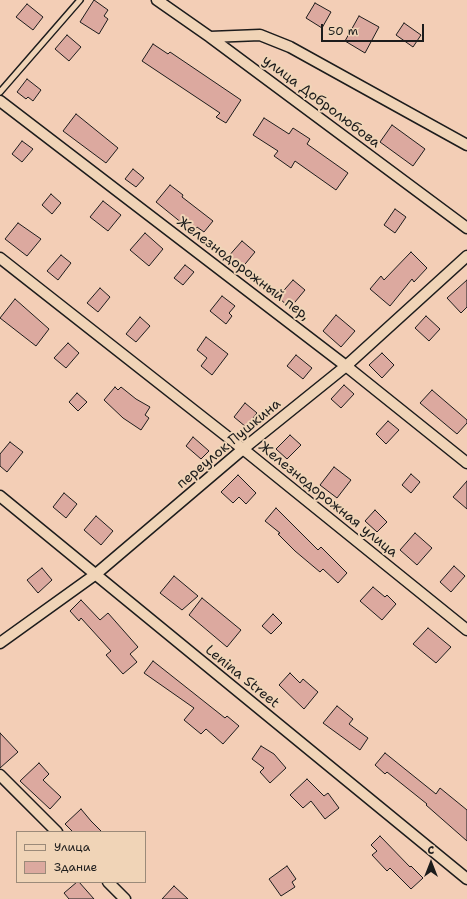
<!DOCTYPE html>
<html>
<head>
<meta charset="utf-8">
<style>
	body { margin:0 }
	#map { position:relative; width:467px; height:899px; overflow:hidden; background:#f3ceb6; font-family:"Shantell Sans",sans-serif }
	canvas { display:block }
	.legend { position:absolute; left:16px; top:831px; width:130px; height:52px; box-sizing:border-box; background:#f0d4b7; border:1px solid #9b8a79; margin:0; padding:5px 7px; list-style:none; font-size:12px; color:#1c1c1c }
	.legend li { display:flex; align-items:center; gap:8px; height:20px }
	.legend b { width:20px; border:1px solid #9b8a79 }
	.north { position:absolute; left:411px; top:843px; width:40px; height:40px; -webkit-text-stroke:3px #f0d4b7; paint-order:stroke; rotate:0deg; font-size:11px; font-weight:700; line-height:16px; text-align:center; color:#1c1c1c }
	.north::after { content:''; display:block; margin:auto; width:14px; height:18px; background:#1c1c1c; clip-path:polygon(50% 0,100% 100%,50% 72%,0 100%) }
	.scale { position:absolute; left:321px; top:24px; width:103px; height:18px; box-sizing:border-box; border:2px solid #1c1c1c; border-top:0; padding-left:5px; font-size:12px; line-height:14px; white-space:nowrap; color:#1c1c1c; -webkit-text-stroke:3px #f0d4b7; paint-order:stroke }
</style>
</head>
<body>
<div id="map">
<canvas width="467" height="899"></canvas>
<ul class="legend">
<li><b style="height:5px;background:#f0d4b7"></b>Улица</li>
<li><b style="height:11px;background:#dca99f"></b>Здание</li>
</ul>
<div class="north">С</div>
<div class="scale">50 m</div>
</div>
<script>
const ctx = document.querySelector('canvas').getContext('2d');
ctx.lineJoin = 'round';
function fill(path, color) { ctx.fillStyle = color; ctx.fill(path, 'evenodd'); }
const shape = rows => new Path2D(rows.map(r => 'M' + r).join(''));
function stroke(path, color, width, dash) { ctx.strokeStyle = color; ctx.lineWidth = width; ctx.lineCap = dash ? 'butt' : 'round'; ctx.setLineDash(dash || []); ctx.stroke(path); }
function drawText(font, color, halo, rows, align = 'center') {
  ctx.font = font + ' "Shantell Sans",sans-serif'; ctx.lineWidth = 4; ctx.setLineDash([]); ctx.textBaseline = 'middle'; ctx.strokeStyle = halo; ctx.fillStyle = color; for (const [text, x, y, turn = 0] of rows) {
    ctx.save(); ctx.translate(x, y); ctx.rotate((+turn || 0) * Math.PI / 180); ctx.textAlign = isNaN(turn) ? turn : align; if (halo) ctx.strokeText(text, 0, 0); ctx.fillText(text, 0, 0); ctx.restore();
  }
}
const building = shape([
	[94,0,108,10,104,16,108,19,99,34,80,22,94,0],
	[315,3,331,12,322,28,306,18,315,3],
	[27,4,43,17,33,30,16,17,27,4],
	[359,16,379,27,365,53,345,41,359,16],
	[404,23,421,35,413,47,396,35,404,23],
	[67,35,81,47,69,61,55,49,67,35],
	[153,44,168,54,170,52,241,100,226,123,216,117,220,113,142,61,153,44],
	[27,79,41,90,33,101,28,97,26,99,17,92,27,79],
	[76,114,118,148,106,163,63,131,76,114],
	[264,118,289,134,293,128,310,139,307,144,348,173,336,190,295,161,291,168,274,156,278,151,253,135,264,118],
	[392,125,425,149,413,166,380,142,392,125],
	[22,141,33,149,22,162,12,154,22,141],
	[133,169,144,178,136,187,125,179,133,169],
	[170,185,183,195,182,197,213,221,204,232,197,227,193,232,156,202,170,185],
	[51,194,61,203,52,214,42,205,51,194],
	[103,201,121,215,108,231,90,217,103,201],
	[395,209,406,217,395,233,384,225,395,209],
	[18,223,41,239,27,256,5,239,18,223],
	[145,233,163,249,149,266,130,250,145,233],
	[242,241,255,252,241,269,227,258,242,241],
	[411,252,427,268,414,282,412,279,390,306,370,289,381,276,384,280,411,252],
	[61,255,71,263,58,280,47,271,61,255],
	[185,265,194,272,183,285,174,278,185,265],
	[293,280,305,290,290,308,278,297,293,280],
	[467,280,467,307,461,313,447,298,467,280],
	[100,288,110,297,98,312,87,303,100,288],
	[222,296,235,306,229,313,232,316,226,324,210,311,222,296],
	[15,299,49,329,36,346,0,318,15,299],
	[336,315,355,331,341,347,323,331,336,315],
	[426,316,440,329,429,341,415,328,426,316],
	[140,317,150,326,136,342,126,334,140,317],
	[206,337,228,354,212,375,201,366,207,358,197,350,206,337],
	[68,343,79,353,66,368,54,358,68,343],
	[382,353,394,365,382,378,369,365,382,353],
	[296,355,312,368,303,379,287,366,296,355],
	[344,385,354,394,341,408,331,399,344,385],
	[115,387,118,390,121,387,136,399,150,407,145,415,149,418,141,430,123,418,104,400,115,387],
	[432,390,467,420,467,423,457,434,420,403,432,390],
	[77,393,87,402,78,411,69,402,77,393],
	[245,403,257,413,246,427,234,417,245,403],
	[388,421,399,430,386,444,376,434,388,421],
	[290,435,301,445,287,459,276,449,290,435],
	[193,437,209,451,201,459,186,446,193,437],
	[10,442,23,452,7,472,0,466,0,454,10,442],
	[334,467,351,480,337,498,320,485,334,467],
	[411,474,420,482,411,493,402,485,411,474],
	[238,475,256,493,246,504,239,497,233,503,221,492,238,475],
	[467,481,467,509,453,497,467,481],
	[64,493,77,504,66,518,53,507,64,493],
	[276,508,318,550,321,547,347,573,338,583,323,569,320,572,295,551,278,534,280,533,265,521,276,508],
	[375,510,387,522,377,532,365,521,375,510],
	[96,516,113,531,101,545,84,530,96,516],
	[415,533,432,548,417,565,400,550,415,533],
	[454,566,465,576,451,592,440,582,454,566],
	[42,568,52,580,38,593,27,580,42,568],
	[174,576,198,596,182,610,160,593,174,576],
	[373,587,385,597,387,595,396,604,382,620,360,601,373,587],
	[202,598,241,630,227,647,189,615,202,598],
	[81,600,100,620,108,613,138,647,130,654,137,662,123,674,106,655,111,651,81,618,79,621,70,611,81,600],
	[273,614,282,623,271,634,262,626,273,614],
	[428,628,451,647,436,663,413,644,428,628],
	[153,661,225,718,227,716,239,726,223,744,206,729,201,734,184,720,194,708,144,673,153,661],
	[290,673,300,683,303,679,318,692,304,709,279,685,290,673],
	[337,706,353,719,349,724,368,738,360,750,323,723,337,706],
	[0,733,18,752,0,768,0,733],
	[261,746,274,754,286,768,270,783,260,772,264,768,252,759,261,746],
	[385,753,436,794,440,788,467,810,467,841,426,805,427,804,387,772,385,774,375,765,385,753],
	[39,763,49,774,43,780,61,797,50,809,20,781,39,763],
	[307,779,324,796,328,793,339,808,325,819,311,801,303,808,290,795,307,779],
	[81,809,91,821,102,832,73,832,65,824,81,809],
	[380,836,410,867,411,866,423,878,411,889,390,868,387,871,372,855,377,851,371,845,380,836],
	[287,866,296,879,292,882,295,887,281,896,269,879,287,866],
	[77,882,79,882,94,899,69,899,64,893,77,882],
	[174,886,188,899,162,899,174,886]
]);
fill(building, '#dca99f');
stroke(building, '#1c1c1c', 1);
const lane = shape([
	[0,92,80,0]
]);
const street = shape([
	[157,0,210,37,467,228],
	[210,37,260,35,290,47,467,145],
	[0,101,346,366,467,463],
	[0,258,243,449,467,630],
	[0,496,467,879],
	[0,643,96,574,243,449,346,366,467,256],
	[0,775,57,832],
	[108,882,125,899]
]);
stroke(lane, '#1c1c1c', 8);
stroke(street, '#1c1c1c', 13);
stroke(lane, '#f0d4b7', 5);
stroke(street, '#f0d4b7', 10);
drawText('14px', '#1c1c1c', '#f0d4b7', [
	["улица Добролюбова",321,102,37],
	["Железнодорожный пер,",243,269,37],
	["переулок Пушкина",229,444,-40],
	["Железнодорожная улица",328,500,39],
	["Lenina Street",242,677,39]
]);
</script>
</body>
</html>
